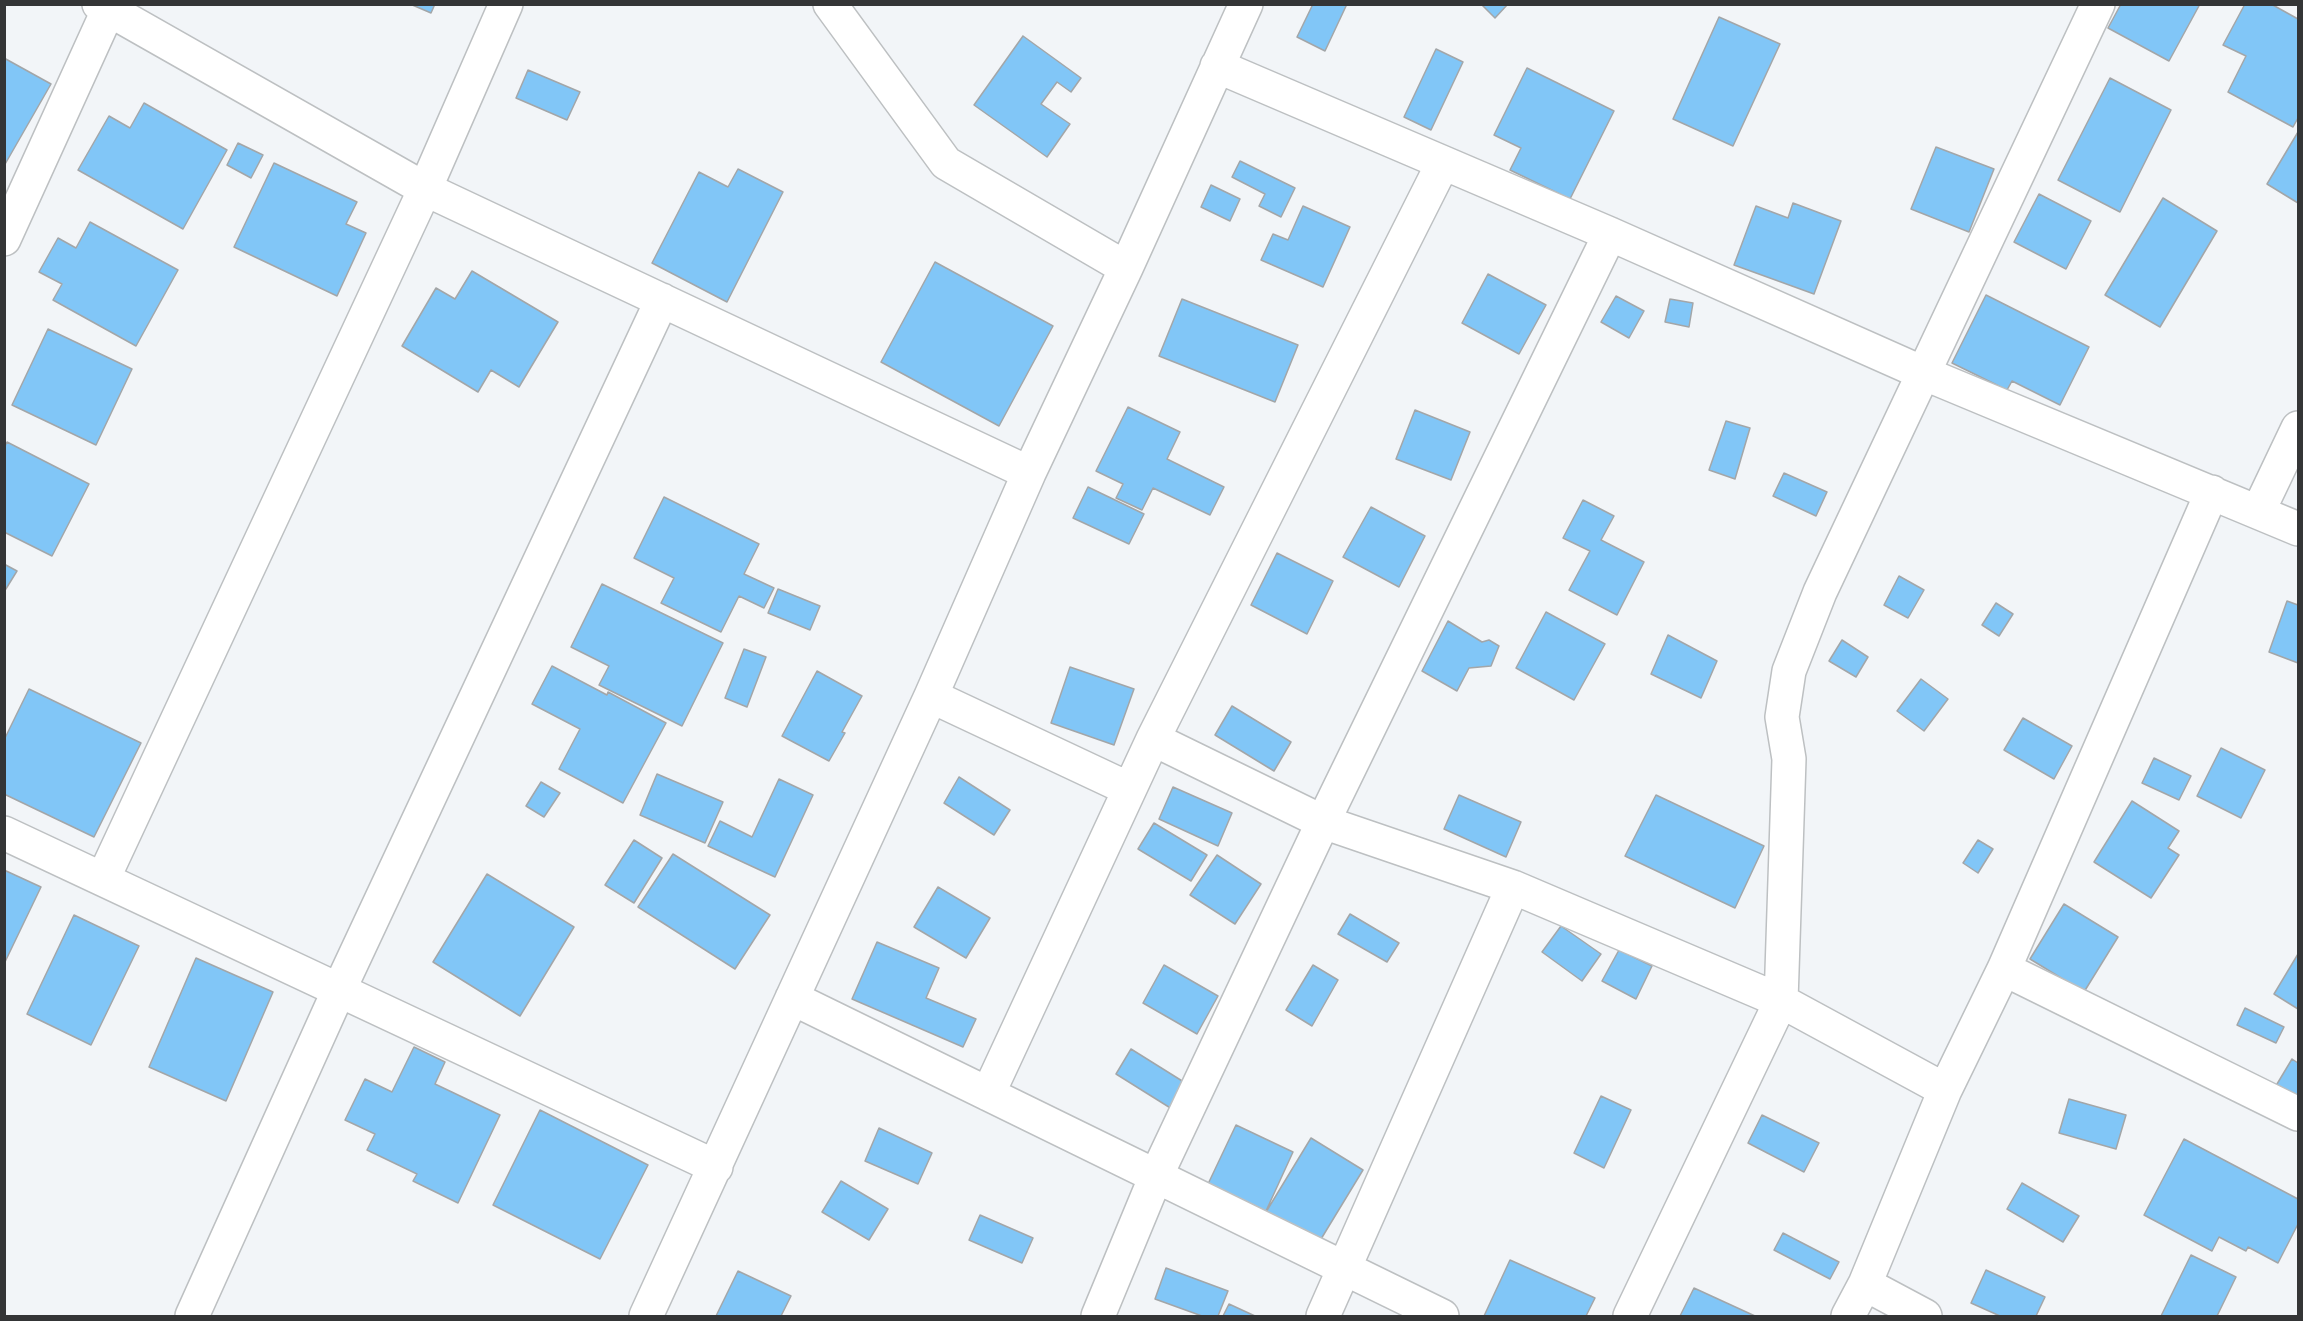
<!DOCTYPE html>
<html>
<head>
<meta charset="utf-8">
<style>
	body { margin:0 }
	#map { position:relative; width:2303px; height:1321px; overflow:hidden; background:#f2f5f8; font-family:Barlow,sans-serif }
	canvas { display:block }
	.frame { position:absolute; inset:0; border:6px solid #343536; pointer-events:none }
</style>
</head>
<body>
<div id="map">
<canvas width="2303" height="1321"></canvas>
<div class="frame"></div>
</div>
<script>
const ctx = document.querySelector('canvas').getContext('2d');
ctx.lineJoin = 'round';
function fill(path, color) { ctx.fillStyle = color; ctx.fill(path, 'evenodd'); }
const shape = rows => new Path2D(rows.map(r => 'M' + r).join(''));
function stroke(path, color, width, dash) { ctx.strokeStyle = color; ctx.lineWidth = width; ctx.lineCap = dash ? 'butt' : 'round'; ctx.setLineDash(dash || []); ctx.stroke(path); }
const building = shape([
	[410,4,435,4,431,13,410,4],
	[1313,4,1347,4,1325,51,1297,37,1313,4],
	[1481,4,1508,4,1495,18,1481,4],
	[2121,4,2200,4,2169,61,2108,28,2121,4],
	[2245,4,2271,4,2298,19,2298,118,2293,127,2228,92,2246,56,2223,45,2245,4],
	[1719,17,1780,44,1733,146,1673,119,1719,17],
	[1023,36,1081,78,1071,92,1057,82,1041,104,1070,124,1047,157,974,105,1023,36],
	[1436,49,1463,62,1431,130,1404,117,1436,49],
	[4,58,51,84,4,166,4,58],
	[1527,68,1614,111,1570,199,1510,170,1521,148,1494,135,1527,68],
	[528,70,580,92,567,120,516,98,528,70],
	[2110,78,2171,110,2120,212,2058,180,2110,78],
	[144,103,227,150,183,229,78,170,109,116,130,128,144,103],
	[2298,132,2298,203,2267,184,2298,132],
	[238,143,263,155,251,178,227,165,238,143],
	[1936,147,1994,169,1969,232,1911,209,1936,147],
	[1240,161,1295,188,1281,217,1259,206,1265,194,1232,177,1240,161],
	[274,163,357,202,346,224,366,233,337,296,234,247,274,163],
	[738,169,783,192,727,302,652,263,699,172,728,187,738,169],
	[1211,185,1240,199,1230,221,1201,207,1211,185],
	[2039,194,2091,221,2066,269,2014,242,2039,194],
	[2163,198,2217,231,2160,327,2105,295,2163,198],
	[1793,203,1841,221,1814,294,1734,265,1756,206,1788,218,1793,203],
	[1303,206,1350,227,1323,287,1261,260,1273,234,1288,240,1303,206],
	[90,222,178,270,136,346,53,300,62,284,39,272,58,238,76,248,90,222],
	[935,262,1053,326,999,426,881,362,935,262],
	[472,271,558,322,519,387,491,370,478,392,402,346,436,288,455,299,472,271],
	[1488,274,1546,305,1519,354,1462,323,1488,274],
	[1986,295,2089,347,2060,405,2012,381,2007,390,1952,363,1986,295],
	[1616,296,1644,311,1629,338,1601,322,1616,296],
	[1182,299,1298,345,1275,402,1159,356,1182,299],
	[1670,299,1693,303,1689,327,1665,322,1670,299],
	[48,329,132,369,96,445,12,405,48,329],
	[1128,407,1180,432,1167,459,1224,487,1210,515,1153,488,1142,510,1116,498,1123,484,1096,471,1128,407],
	[1415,410,1470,432,1451,480,1396,459,1415,410],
	[1726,421,1750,428,1735,479,1709,470,1726,421],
	[7,442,89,484,52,556,4,532,4,448,7,442],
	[1784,473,1827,492,1816,516,1773,496,1784,473],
	[1088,487,1144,514,1129,544,1073,518,1088,487],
	[664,497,759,544,744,574,774,588,764,608,739,596,721,632,661,603,674,578,634,558,664,497],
	[1583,500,1614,516,1601,540,1644,562,1617,615,1569,590,1590,551,1563,538,1583,500],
	[1371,507,1425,536,1399,587,1343,557,1371,507],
	[1277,553,1333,581,1307,634,1251,605,1277,553],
	[4,564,17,571,4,592,4,564],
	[1899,576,1924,590,1908,618,1884,605,1899,576],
	[602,584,723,643,682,726,599,685,609,666,571,647,602,584],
	[778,589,820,606,810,630,768,613,778,589],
	[2287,601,2298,605,2298,663,2269,652,2287,601],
	[1996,603,2013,614,1999,636,1982,625,1996,603],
	[1546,612,1605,644,1574,700,1516,668,1546,612],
	[1448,621,1482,642,1489,640,1499,646,1491,666,1469,668,1457,691,1422,671,1448,621],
	[1668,635,1717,661,1701,698,1651,674,1668,635],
	[1842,640,1868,657,1856,677,1829,661,1842,640],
	[744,649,766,657,747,707,725,698,744,649],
	[552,666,607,695,608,692,666,723,623,803,559,769,580,729,532,704,552,666],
	[1070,667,1134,689,1114,745,1051,723,1070,667],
	[817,671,862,696,842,732,845,733,829,761,782,736,817,671],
	[1921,679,1948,699,1924,731,1897,711,1921,679],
	[29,689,141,743,94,837,4,794,4,740,29,689],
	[1232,706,1291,742,1274,771,1215,735,1232,706],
	[2023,718,2072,746,2054,779,2004,750,2023,718],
	[2221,748,2265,770,2241,818,2197,796,2221,748],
	[2154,758,2191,776,2179,800,2142,783,2154,758],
	[657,774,723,802,705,843,640,815,657,774],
	[959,777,1010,810,994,835,944,803,959,777],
	[779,779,813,795,775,877,708,846,720,821,752,837,779,779],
	[541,782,560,793,544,817,526,806,541,782],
	[1173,787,1232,813,1218,846,1159,819,1173,787],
	[1459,795,1521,822,1506,857,1444,829,1459,795],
	[1656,795,1764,846,1735,908,1625,856,1656,795],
	[2132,801,2179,831,2168,848,2179,855,2151,898,2094,862,2132,801],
	[1154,823,1207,855,1191,881,1138,849,1154,823],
	[634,840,662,858,634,903,605,885,634,840],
	[1978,840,1993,849,1978,873,1963,863,1978,840],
	[673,854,770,915,735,969,638,907,673,854],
	[1217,855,1261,884,1235,924,1190,895,1217,855],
	[4,870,41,887,4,964,4,870],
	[487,874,574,927,520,1016,433,962,487,874],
	[938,887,990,918,966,958,914,927,938,887],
	[2064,904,2118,937,2084,992,2030,959,2064,904],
	[1350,914,1399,943,1387,962,1338,934,1350,914],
	[74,915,139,946,91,1045,27,1014,74,915],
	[1561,926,1601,954,1582,981,1542,952,1561,926],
	[877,942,939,968,926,998,976,1019,963,1047,852,999,877,942],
	[1619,950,1652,966,1636,999,1602,981,1619,950],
	[2298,954,2298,1009,2274,994,2298,954],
	[196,958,273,992,226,1101,149,1067,196,958],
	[1164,965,1218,996,1197,1034,1143,1003,1164,965],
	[1313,965,1338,980,1312,1026,1286,1010,1313,965],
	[2245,1008,2284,1027,2276,1043,2237,1025,2245,1008],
	[414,1047,445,1062,435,1084,500,1115,458,1203,413,1181,417,1174,367,1150,375,1134,345,1120,365,1079,392,1092,414,1047],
	[1131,1049,1187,1084,1172,1109,1116,1074,1131,1049],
	[2292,1059,2298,1063,2298,1103,2274,1089,2292,1059],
	[1601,1096,1631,1110,1604,1168,1574,1153,1601,1096],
	[2069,1099,2126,1115,2116,1149,2059,1133,2069,1099],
	[540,1110,648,1165,600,1259,493,1205,540,1110],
	[1762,1115,1819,1143,1804,1172,1748,1143,1762,1115],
	[1236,1125,1293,1152,1266,1211,1208,1184,1236,1125],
	[879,1128,932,1153,918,1184,865,1161,879,1128],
	[1311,1138,1363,1170,1318,1244,1266,1212,1311,1138],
	[2184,1139,2298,1199,2298,1224,2278,1263,2248,1247,2246,1251,2219,1237,2212,1251,2144,1215,2184,1139],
	[841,1181,888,1209,869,1240,822,1212,841,1181],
	[2022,1183,2079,1216,2063,1242,2007,1209,2022,1183],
	[980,1215,1033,1238,1022,1263,969,1240,980,1215],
	[1783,1233,1839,1262,1830,1279,1774,1250,1783,1233],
	[2191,1255,2236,1277,2217,1316,2161,1316,2191,1255],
	[1510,1260,1595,1298,1586,1316,1484,1316,1510,1260],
	[1166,1268,1228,1291,1218,1316,1202,1316,1155,1299,1166,1268],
	[1986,1270,2045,1297,2036,1316,2000,1316,1971,1303,1986,1270],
	[738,1271,791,1296,781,1316,716,1316,738,1271],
	[1694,1288,1755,1316,1680,1316,1694,1288],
	[1229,1304,1255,1316,1223,1316,1229,1304]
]);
fill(building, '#81c6f7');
stroke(building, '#a3a6a8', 1.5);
const minor = shape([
	[99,4,425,189,1029,473],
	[830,4,946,163,1126,268],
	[1217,66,1610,234,1923,373,2298,529],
	[4,239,111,4],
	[2258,512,2298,428],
	[931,696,1129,789],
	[1153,739,1323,822,1513,887,1781,1001,1945,1090],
	[4,833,716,1167],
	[103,879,425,189,506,4],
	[2004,969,2298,1114],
	[792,998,1442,1316],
	[988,1094,1153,739,1443,163],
	[1865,1284,1925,1316],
	[192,1316,339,990,662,300],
	[646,1316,931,696,1029,473,1126,268,1246,4],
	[1098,1316,1156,1176,1323,822,1610,234],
	[1323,1316,1513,887],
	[1630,1316,1781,1001,1789,759,1782,717,1789,671,1820,592,2098,4],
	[1848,1316,1865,1284,1945,1090,2004,969,2212,492]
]);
stroke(minor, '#bdc0c2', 36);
stroke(minor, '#fff', 33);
</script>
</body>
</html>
